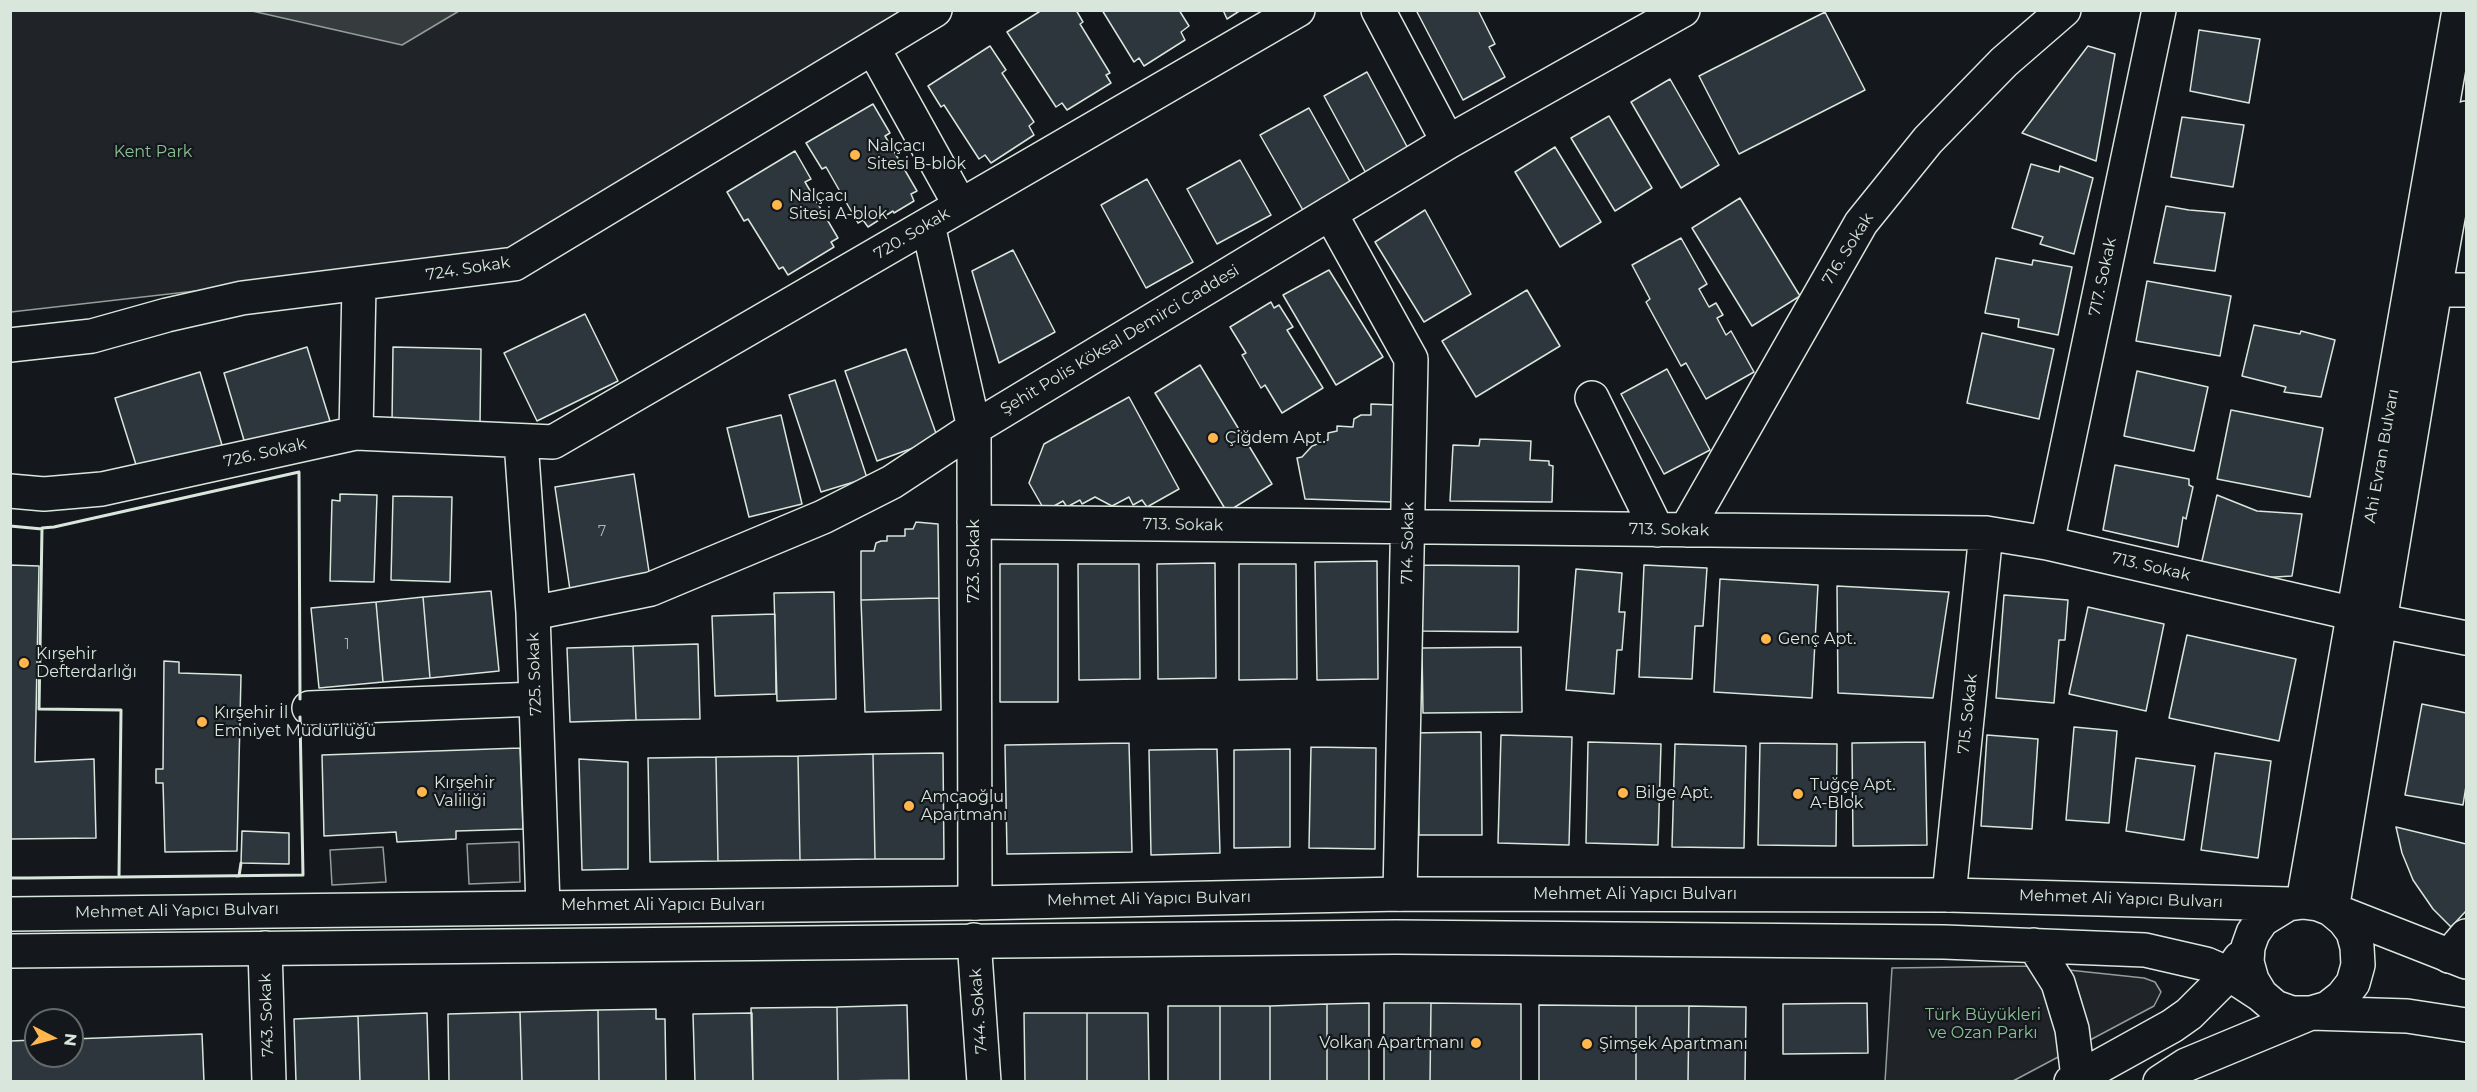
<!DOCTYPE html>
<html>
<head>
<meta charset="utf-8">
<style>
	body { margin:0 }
	#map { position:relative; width:2477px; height:1092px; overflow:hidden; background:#14181c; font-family:Montserrat,sans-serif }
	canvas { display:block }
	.frame { position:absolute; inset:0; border:12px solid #d8e6dc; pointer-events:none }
	.north { position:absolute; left:24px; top:1008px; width:60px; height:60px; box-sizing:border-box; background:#14181c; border:2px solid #626a69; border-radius:50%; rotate:96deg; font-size:16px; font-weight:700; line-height:24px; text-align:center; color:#d8e6dc }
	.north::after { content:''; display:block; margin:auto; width:21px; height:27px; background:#ffb74d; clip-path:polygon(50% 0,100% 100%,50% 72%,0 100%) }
</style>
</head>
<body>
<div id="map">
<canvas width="2477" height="1092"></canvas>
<div class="frame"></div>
<div class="north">N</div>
</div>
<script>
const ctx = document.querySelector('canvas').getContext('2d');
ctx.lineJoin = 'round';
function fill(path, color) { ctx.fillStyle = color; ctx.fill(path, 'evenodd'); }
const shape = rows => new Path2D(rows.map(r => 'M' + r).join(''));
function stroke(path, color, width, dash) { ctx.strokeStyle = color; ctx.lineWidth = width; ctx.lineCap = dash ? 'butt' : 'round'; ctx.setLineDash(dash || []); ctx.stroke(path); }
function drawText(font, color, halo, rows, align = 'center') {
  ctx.font = font + ' Montserrat,sans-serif'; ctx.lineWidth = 4.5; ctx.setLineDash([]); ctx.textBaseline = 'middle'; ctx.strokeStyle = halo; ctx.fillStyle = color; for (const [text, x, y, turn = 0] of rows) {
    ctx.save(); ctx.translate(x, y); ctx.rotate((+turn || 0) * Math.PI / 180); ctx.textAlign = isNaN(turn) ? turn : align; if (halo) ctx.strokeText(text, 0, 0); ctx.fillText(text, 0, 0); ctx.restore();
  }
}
const green = shape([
	[10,11,911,11,511,255,11,312,10,11],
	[519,842,520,882,469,884,467,844,519,842],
	[383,847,386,882,332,885,330,850,383,847],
	[2031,966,2144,978,2155,982,2161,992,2154,1006,2013,1081,1885,1082,1892,968,2031,966]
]);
fill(green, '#202428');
stroke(green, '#939e99', 1.5);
const water = shape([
	[252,11,459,11,402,45,252,11]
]);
fill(water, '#363b3e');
stroke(water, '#939e99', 1.5);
const building = shape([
	[1042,10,1076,10,1083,22,1080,24,1110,73,1106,75,1111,83,1067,110,1062,103,1056,107,1007,32,1042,10],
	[1102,10,1179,10,1189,26,1181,32,1185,40,1144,66,1139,58,1134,62,1102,10],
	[1223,10,1241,10,1227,19,1223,10],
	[1416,10,1478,10,1495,44,1489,47,1505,77,1463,100,1416,10],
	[1825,12,1865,90,1739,154,1699,76,1825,12],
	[2199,30,2260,39,2249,103,2190,91,2199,30],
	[990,46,1006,70,1002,73,1034,122,1029,126,1034,135,991,163,985,155,979,159,944,105,941,107,928,86,990,46],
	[2088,46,2115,54,2096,161,2022,133,2088,46],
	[1367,72,1411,154,1368,177,1324,96,1367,72],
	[1670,79,1719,165,1681,188,1631,102,1670,79],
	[873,104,890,133,885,136,917,191,911,194,914,201,894,213,893,211,868,227,863,220,858,223,826,167,822,169,806,143,873,104],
	[1309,108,1352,185,1304,212,1260,135,1309,108],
	[1609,116,1652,188,1615,211,1571,138,1609,116],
	[2182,117,2244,125,2233,187,2171,177,2182,117],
	[1555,147,1601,222,1560,247,1515,172,1555,147],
	[795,151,811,179,805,182,838,238,831,242,834,247,788,275,783,267,779,269,748,219,744,221,727,192,795,151],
	[1240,160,1271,215,1217,244,1187,189,1240,160],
	[2031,164,2059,172,2060,166,2093,178,2074,254,2040,244,2043,237,2012,228,2031,164],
	[1147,179,1193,262,1146,288,1101,205,1147,179],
	[1740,198,1800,296,1752,326,1692,228,1740,198],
	[2166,206,2189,210,2225,213,2215,271,2154,263,2166,206],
	[1425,210,1471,294,1424,322,1375,242,1425,210],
	[1681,238,1707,284,1699,289,1709,307,1716,303,1723,315,1717,318,1726,335,1731,331,1754,372,1706,399,1686,363,1681,366,1646,302,1650,299,1632,265,1681,238],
	[1013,250,1055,332,999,363,972,271,1013,250],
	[1996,258,2032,265,2033,260,2072,267,2058,335,2018,327,2019,319,1985,313,1996,258],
	[1329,270,1383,357,1336,385,1283,295,1329,270],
	[2147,281,2231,296,2220,356,2136,341,2147,281],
	[1527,290,1560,346,1476,397,1442,341,1527,290],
	[1271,302,1274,308,1279,305,1293,327,1287,330,1323,388,1282,413,1265,385,1261,388,1242,355,1246,353,1230,327,1271,302],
	[585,314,618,381,537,421,504,353,585,314],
	[2254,325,2300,334,2301,331,2335,340,2321,397,2284,392,2286,387,2242,376,2254,325],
	[1982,333,2054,349,2039,419,1967,403,1982,333],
	[307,347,330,421,246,447,224,373,307,347],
	[393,347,481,349,480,424,392,423,393,347],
	[906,349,938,439,877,461,845,371,906,349],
	[1200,365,1272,484,1227,512,1155,393,1200,365],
	[1667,369,1710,450,1664,474,1621,394,1667,369],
	[2137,371,2208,387,2194,451,2124,436,2137,371],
	[200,372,222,445,138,471,115,398,200,372],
	[835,380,867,478,821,492,789,395,835,380],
	[1129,397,1179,489,1147,507,1142,500,1133,505,1129,497,1112,506,1095,497,1082,504,1080,500,1067,507,1063,501,1045,511,1029,483,1044,444,1129,397],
	[1371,404,1396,405,1392,502,1305,499,1297,458,1302,457,1312,446,1328,440,1328,433,1337,431,1337,426,1353,427,1354,419,1361,415,1371,415,1371,404],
	[2231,410,2323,428,2310,497,2217,479,2231,410],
	[781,415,802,504,749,517,727,428,781,415],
	[1480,439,1531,441,1530,460,1549,461,1549,465,1553,466,1552,502,1450,501,1453,445,1479,446,1480,439],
	[2115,465,2189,479,2189,485,2193,487,2186,519,2183,517,2178,547,2103,530,2115,465],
	[634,474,650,578,570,590,555,487,634,474],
	[340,494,377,495,374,582,330,581,332,500,340,501,340,494],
	[2217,495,2257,511,2302,514,2292,576,2242,579,2201,565,2217,495],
	[393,496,452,497,450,582,391,580,393,496],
	[916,522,938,524,939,598,861,600,861,551,874,551,876,543,881,541,887,541,887,536,905,536,905,529,913,529,916,522],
	[1377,561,1378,679,1317,680,1315,562,1377,561],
	[1215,563,1216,678,1158,679,1157,564,1215,563],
	[1000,564,1058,564,1058,702,1000,702,1000,564],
	[1078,564,1139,564,1140,679,1079,680,1078,564],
	[1239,564,1296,564,1297,679,1239,680,1239,564],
	[10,565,39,566,35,762,94,759,96,838,10,839,10,565],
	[1420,565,1519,566,1518,632,1419,631,1420,565],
	[1644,565,1707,568,1703,626,1695,626,1692,679,1639,677,1644,565],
	[1576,569,1622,573,1619,612,1625,612,1622,650,1617,650,1614,694,1566,690,1576,569],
	[1720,579,1818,585,1812,698,1714,692,1720,579],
	[1837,586,1949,592,1933,698,1838,693,1837,586],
	[491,591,499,671,430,678,423,597,491,591],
	[834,592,836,699,777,701,774,593,834,592],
	[2004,595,2068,600,2065,640,2059,640,2054,703,1996,698,2004,595],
	[423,597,430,678,383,682,376,602,423,597],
	[939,598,941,710,865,712,861,600,939,598],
	[376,602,383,682,319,688,311,608,376,602],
	[2088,607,2164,624,2146,711,2069,694,2088,607],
	[775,614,776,694,715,696,712,616,775,614],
	[2187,635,2296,659,2279,741,2169,718,2187,635],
	[698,644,700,719,636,720,633,646,698,644],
	[633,646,636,720,570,722,567,648,633,646],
	[1521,647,1522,712,1423,713,1422,648,1521,647],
	[164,661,179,662,179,673,241,675,237,851,165,852,163,783,156,783,156,769,163,769,164,661],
	[2422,704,2466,713,2466,786,2463,805,2405,795,2422,704],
	[2074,727,2117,731,2109,823,2066,820,2074,727],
	[1481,732,1482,835,1419,835,1418,774,1409,733,1481,732],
	[1501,735,1572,737,1569,845,1498,843,1501,735],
	[1987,735,2038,739,2032,829,1981,826,1987,735],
	[1588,742,1661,744,1658,845,1586,843,1588,742],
	[1925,742,1927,845,1853,846,1852,743,1925,742],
	[1129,743,1132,852,1007,854,1005,745,1129,743],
	[1760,743,1837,744,1836,846,1758,845,1760,743],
	[1675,744,1746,746,1744,848,1672,847,1675,744],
	[1311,747,1376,748,1375,849,1309,848,1311,747],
	[520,748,523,829,456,831,456,839,397,842,396,832,324,836,322,755,520,748],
	[1217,749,1220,853,1151,855,1149,750,1217,749],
	[1290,749,1290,847,1234,848,1234,750,1290,749],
	[943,753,944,859,875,859,873,754,943,753],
	[2215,753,2271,761,2258,858,2201,850,2215,753],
	[873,754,875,859,800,860,798,756,873,754],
	[798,756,800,860,718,861,716,757,798,756],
	[716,757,718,861,650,862,648,758,716,757],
	[2136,758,2195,766,2184,840,2126,831,2136,758],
	[579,759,628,762,628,869,582,870,579,759],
	[2396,827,2466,844,2466,911,2451,927,2433,909,2413,880,2402,853,2396,827],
	[242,831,289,833,289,864,241,863,242,831],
	[1369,1003,1369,1082,1327,1082,1327,1004,1369,1003],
	[1384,1003,1431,1003,1430,1082,1384,1082,1384,1003],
	[1431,1003,1521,1004,1521,1082,1430,1082,1431,1003],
	[1867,1003,1868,1053,1783,1054,1783,1004,1867,1003],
	[1327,1004,1327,1082,1270,1082,1270,1006,1327,1004],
	[907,1005,909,1080,838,1081,837,1007,907,1005],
	[1539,1005,1636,1006,1636,1082,1539,1082,1539,1005],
	[1168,1006,1220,1006,1220,1082,1168,1082,1168,1006],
	[1220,1006,1270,1006,1270,1082,1220,1082,1220,1006],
	[1636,1006,1689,1006,1688,1082,1636,1082,1636,1006],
	[1689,1006,1746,1007,1745,1082,1688,1082,1689,1006],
	[837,1007,838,1081,753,1082,751,1008,837,1007],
	[656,1009,656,1019,665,1019,666,1082,599,1082,598,1010,656,1009],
	[598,1010,599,1082,522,1082,520,1012,598,1010],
	[520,1012,522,1082,449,1082,448,1014,520,1012],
	[427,1013,429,1082,360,1082,358,1016,427,1013],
	[752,1013,753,1082,695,1082,693,1014,752,1013],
	[1024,1013,1087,1013,1087,1082,1025,1082,1024,1013],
	[1087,1013,1148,1013,1149,1082,1087,1082,1087,1013],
	[358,1016,360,1082,296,1082,294,1019,358,1016],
	[202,1034,204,1082,10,1082,10,1041,36,1040,36,1056,72,1056,72,1039,202,1034]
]);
fill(building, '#2c363c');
stroke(building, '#d8e6dc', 1.5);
const minor = shape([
	[1378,10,1448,142],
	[873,48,960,205],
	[1330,213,1411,359,1400,894],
	[928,225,974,428,975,903],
	[2435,290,2466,290],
	[10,345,92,336,167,315,242,298,514,264,935,10],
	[1592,398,1657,530],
	[356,433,359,285],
	[521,441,533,613,543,906],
	[10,491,44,494,102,489,356,433,553,442,1298,10],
	[974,522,1986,533,2047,543,2355,614],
	[1686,530,1861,223,1928,140,2004,62,2064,10],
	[2047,543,2159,10],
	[533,613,651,589,823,517,892,482,974,428,1448,142,1683,10],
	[2380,621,2466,638],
	[309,708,536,699],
	[1949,895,1986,533],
	[974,940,984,1082],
	[265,948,269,1082],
	[2449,956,2466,936]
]);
const major = shape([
	[2303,902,2459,10],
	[2332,910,2435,290,2466,118],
	[2332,910,2344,920,2353,932,2357,947,2358,965,2353,983,2342,997,2328,1008,2311,1013,2292,1013,2275,1007,2261,995,2252,980,2247,962,2248,947,2253,933,2262,920,2288,904,2303,902,2318,904,2466,962],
	[10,914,975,903,1400,894,1949,895,2288,904],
	[2034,945,2058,983,2072,1029,2078,1077],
	[10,951,1396,937,1944,942,2145,950,2206,964,2229,974,2261,995],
	[2071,1082,2172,1026,2189,1014,2229,974,2240,958],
	[2160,1082,2186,1065,2311,1013,2407,1016,2466,1025]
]);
stroke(minor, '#d8e6dc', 36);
stroke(major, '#d8e6dc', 36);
stroke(minor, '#14181c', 33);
stroke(major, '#14181c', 33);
stroke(shape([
	[10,526,42,529],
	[119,876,121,710,39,709,42,528,54,527,299,472,300,699],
	[236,876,239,876,241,863],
	[10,878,30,878],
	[28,878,303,875,300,717]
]), '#d8e6dc', 3);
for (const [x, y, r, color] of [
	[855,155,6,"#ffb74d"],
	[777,205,6,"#ffb74d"],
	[1213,438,6,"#ffb74d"],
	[1766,639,6,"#ffb74d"],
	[24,663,6,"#ffb74d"],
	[202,722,6,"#ffb74d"],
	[422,792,6,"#ffb74d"],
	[1623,793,6,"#ffb74d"],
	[1798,794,6,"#ffb74d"],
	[909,806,6,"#ffb74d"],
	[1476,1043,6,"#ffb74d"],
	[1587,1044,6,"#ffb74d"]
]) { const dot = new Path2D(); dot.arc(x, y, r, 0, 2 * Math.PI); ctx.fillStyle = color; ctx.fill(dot); stroke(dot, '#14181c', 2); }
drawText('14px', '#adbab4', null, [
	["7",602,532],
	["1",347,645]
]);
drawText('16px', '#d8e6dc', '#14181c', [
	["Nalçacı",867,146],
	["Sitesi B-blok",867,164],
	["Nalçacı",789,196],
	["Sitesi A-blok",789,214],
	["Çiğdem Apt.",1225,438],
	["Genç Apt.",1778,639],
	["Kırşehir",36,654],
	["Defterdarlığı",36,672],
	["Kırşehir İl",214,713],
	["Emniyet Müdürlüğü",214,731],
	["Kırşehir",434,783],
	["Valiliği",434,801],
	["Tuğçe Apt.",1810,785],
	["A-Blok",1810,803],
	["Bilge Apt.",1635,793],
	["Amcaoğlu",921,797],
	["Apartmanı",921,815],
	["Volkan Apartmanı",1464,1043,"right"],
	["Şimşek Apartmanı",1599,1044]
], 'left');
drawText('16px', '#8ac095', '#14181c', [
	["Kent Park",153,152],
	["Türk Büyükleri",1983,1015],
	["ve Ozan Parkı",1983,1033]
]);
drawText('16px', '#d8e6dc', '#14181c', [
	["720. Sokak",912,234,-31],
	["716. Sokak",1848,249,-58],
	["724. Sokak",468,269,-9],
	["717. Sokak",2103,277,-78],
	["Şehit Polis Köksal Demirci Caddesi",1120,340,-31],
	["726. Sokak",265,453,-13],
	["Ahi Evran Bulvarı",2382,456,-80],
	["713. Sokak",1183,525,1],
	["713. Sokak",1669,530,1],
	["714. Sokak",1408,543,-89],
	["723. Sokak",974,561,-90],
	["713. Sokak",2151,567,13],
	["725. Sokak",535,674,-92],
	["715. Sokak",1968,714,-84],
	["Mehmet Ali Yapıcı Bulvarı",1635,894],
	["Mehmet Ali Yapıcı Bulvarı",1149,899,-1],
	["Mehmet Ali Yapıcı Bulvarı",2121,899,2],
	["Mehmet Ali Yapıcı Bulvarı",663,905],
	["Mehmet Ali Yapıcı Bulvarı",177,911,-1],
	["744. Sokak",979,1011,-94],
	["743. Sokak",267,1015,-92]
]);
</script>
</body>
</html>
